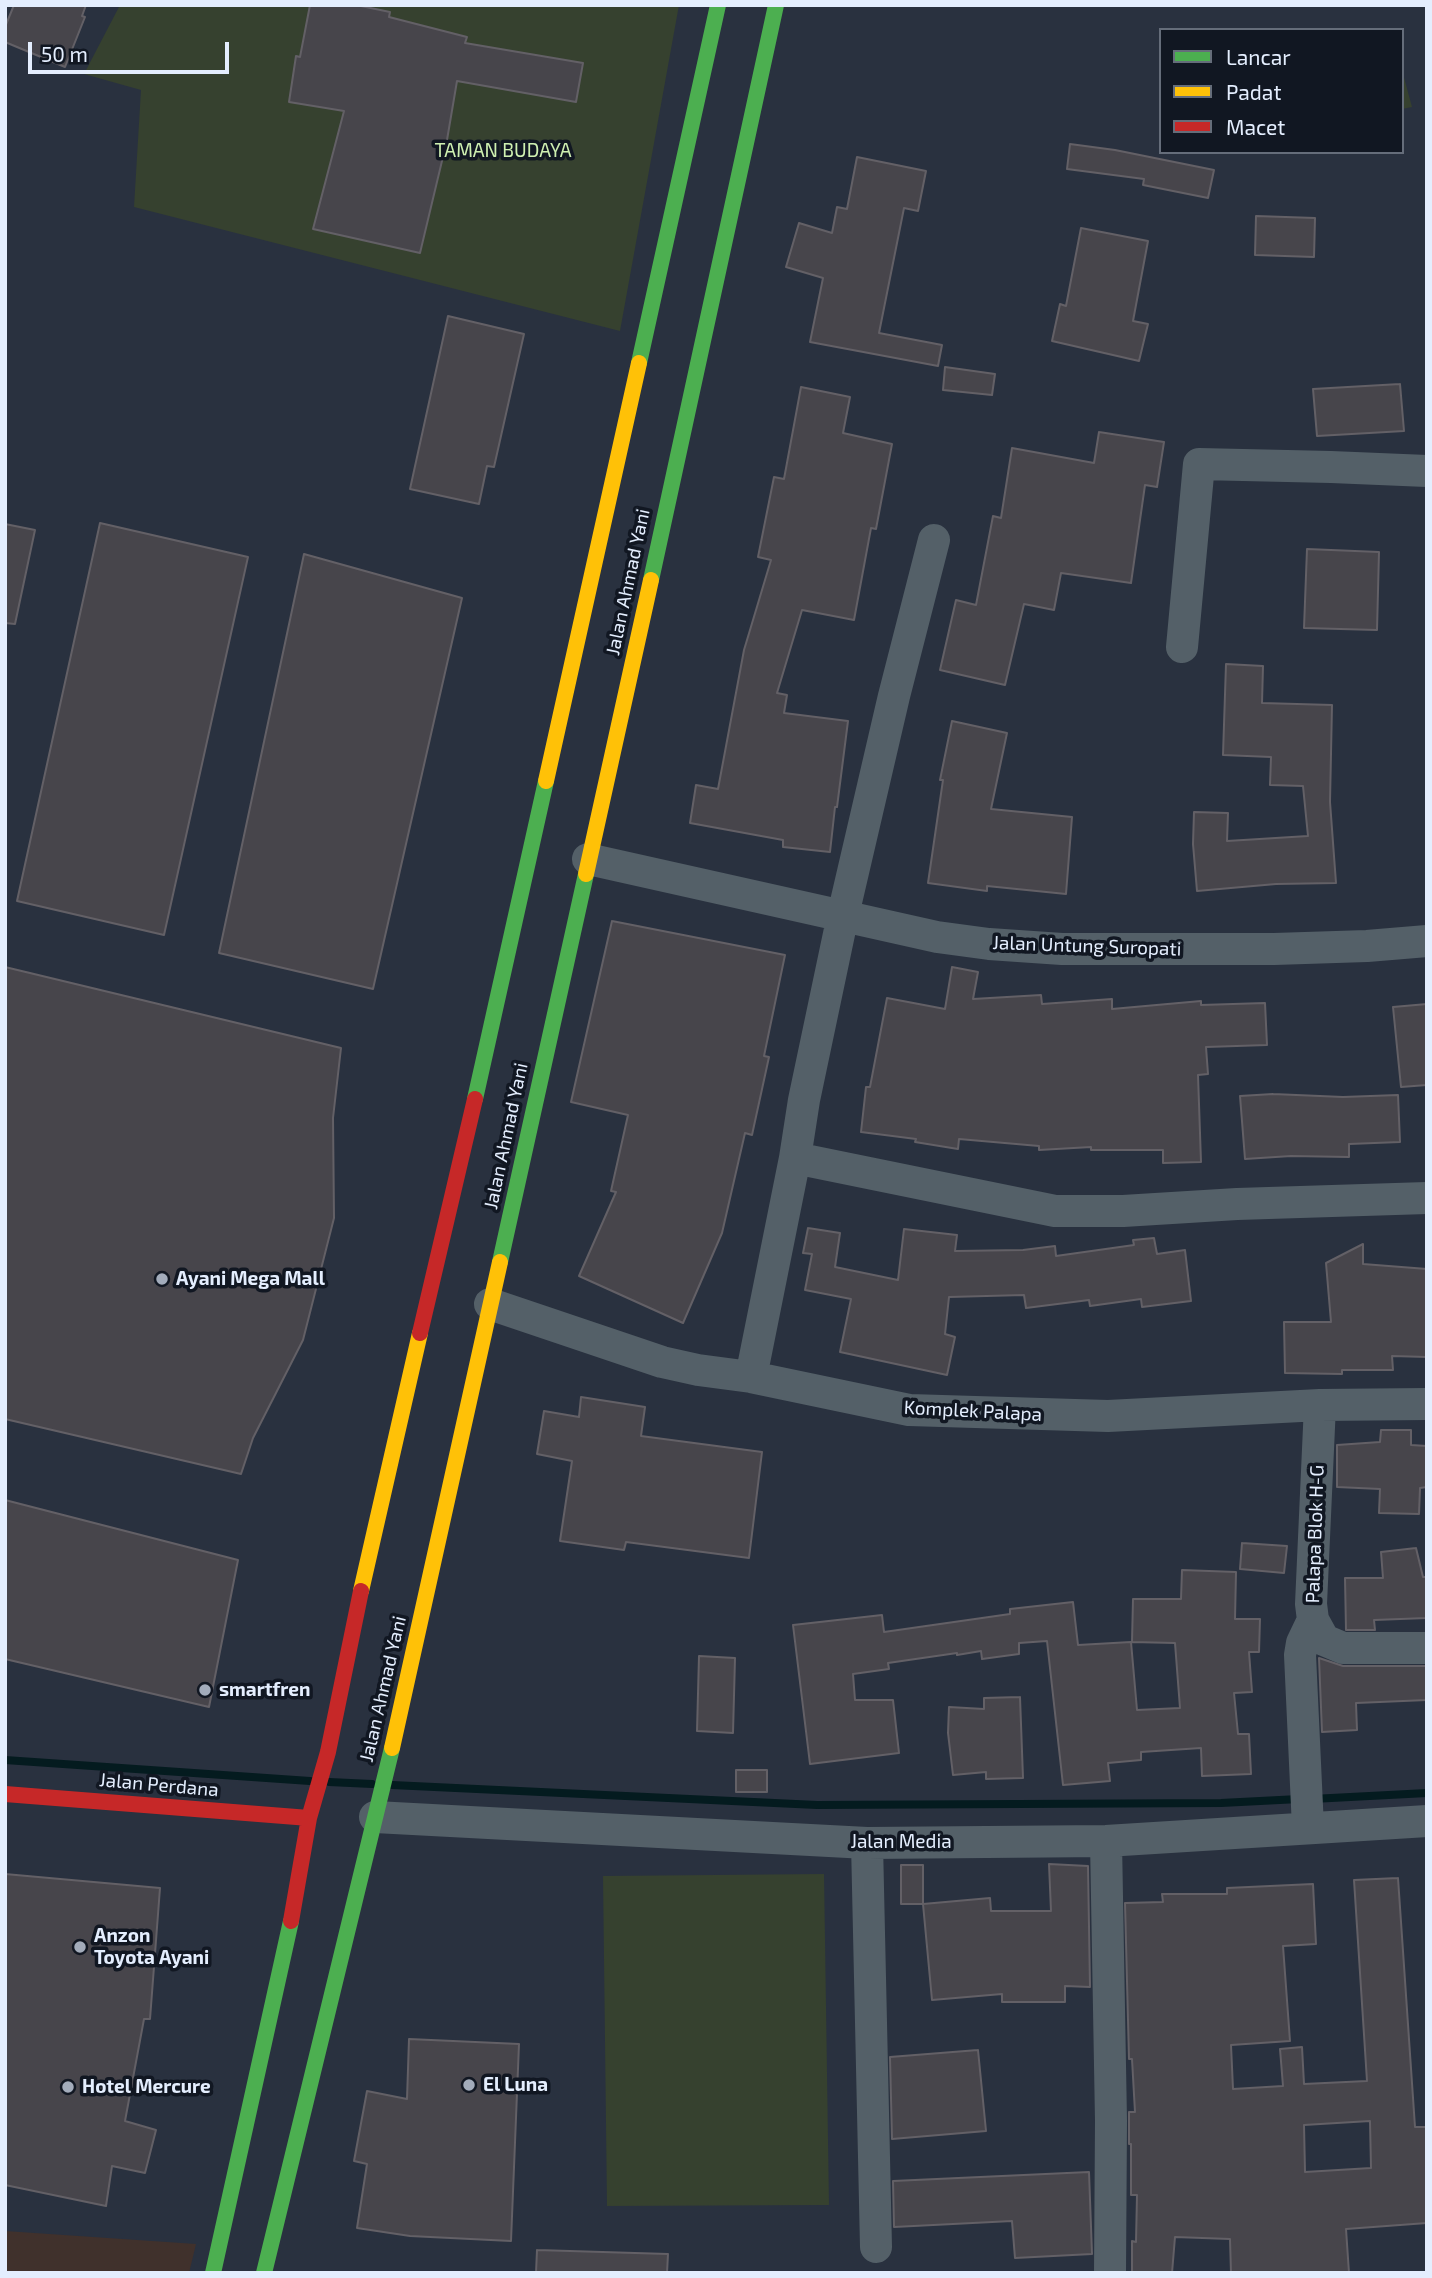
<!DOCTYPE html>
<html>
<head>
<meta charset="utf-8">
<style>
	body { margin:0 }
	#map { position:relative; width:1432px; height:2278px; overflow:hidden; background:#29313f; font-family:"Exo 2",sans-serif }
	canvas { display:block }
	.frame { position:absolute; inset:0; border:7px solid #e4eefe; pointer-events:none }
	.legend { position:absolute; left:1159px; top:28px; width:245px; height:126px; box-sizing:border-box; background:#111722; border:2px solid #656d7a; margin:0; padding:9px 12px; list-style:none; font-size:21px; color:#e4eefe }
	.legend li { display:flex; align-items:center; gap:14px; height:35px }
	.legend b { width:35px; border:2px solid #656d7a }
	.scale { position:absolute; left:28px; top:42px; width:201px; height:32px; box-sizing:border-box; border:4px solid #e4eefe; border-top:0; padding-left:9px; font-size:21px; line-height:24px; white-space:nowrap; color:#e4eefe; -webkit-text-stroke:5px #111722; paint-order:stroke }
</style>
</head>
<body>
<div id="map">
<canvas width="1432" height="2278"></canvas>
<div class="frame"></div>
<ul class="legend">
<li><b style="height:9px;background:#4caf50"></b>Lancar</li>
<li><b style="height:9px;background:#ffc107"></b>Padat</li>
<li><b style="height:9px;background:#c62828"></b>Macet</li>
</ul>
<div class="scale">50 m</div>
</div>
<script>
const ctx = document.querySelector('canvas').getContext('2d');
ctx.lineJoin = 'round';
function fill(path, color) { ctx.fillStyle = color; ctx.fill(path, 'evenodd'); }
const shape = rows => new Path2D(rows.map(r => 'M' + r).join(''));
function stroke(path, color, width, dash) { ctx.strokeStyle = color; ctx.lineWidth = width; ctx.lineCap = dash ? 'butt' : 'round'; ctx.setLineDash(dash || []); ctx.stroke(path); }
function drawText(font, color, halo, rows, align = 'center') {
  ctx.font = font + ' "Exo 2",sans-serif'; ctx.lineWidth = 7; ctx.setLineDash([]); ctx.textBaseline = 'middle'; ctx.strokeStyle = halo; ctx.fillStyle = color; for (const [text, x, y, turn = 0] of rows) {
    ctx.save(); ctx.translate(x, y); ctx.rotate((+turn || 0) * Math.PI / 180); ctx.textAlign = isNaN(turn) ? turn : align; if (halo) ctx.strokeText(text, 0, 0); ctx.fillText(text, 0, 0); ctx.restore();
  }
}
fill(shape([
	[5,2231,196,2244,189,2273,5,2273]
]), '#40312c');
fill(shape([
	[120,5,679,5,620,331,134,207,141,90,84,74],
	[1402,70,1412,107,1402,109],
	[824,1874,829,2205,607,2206,603,1876]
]), '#36412f');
stroke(shape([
	[5,1760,310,1781],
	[329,1782,372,1784],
	[392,1785,817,1805,1221,1803,1299,1799],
	[1312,1799,1427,1793]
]), '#041b1f', 8);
const building = shape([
	[14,5,86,5,82,16,85,17,65,67,5,42,5,27,14,5],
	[310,5,356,5,390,12,389,17,467,37,465,43,583,63,576,102,457,81,447,140,420,253,313,229,344,111,289,102,296,56,300,57,310,5],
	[1070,144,1115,150,1214,170,1208,198,1143,185,1144,179,1067,169,1070,144],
	[857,157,926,171,918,211,904,208,879,333,942,345,938,366,810,342,823,278,786,267,799,223,832,233,837,207,847,209,857,157],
	[1256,216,1315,218,1314,257,1255,255,1256,216],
	[1081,228,1148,241,1133,321,1148,324,1139,361,1052,341,1060,304,1066,306,1081,228],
	[448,316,524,334,494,467,487,466,479,504,410,489,448,316],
	[945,367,995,374,992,395,943,390,945,367],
	[1400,384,1404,431,1317,436,1313,389,1400,384],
	[801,387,850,397,843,433,892,444,876,529,871,528,854,620,802,610,777,693,787,695,784,713,848,721,837,807,835,807,830,852,783,847,783,840,690,823,696,785,718,789,744,650,771,560,758,557,774,477,784,479,801,387],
	[1099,432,1164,442,1157,487,1145,485,1131,583,1061,573,1054,610,1024,604,1005,685,940,670,956,600,976,605,993,516,1001,518,1012,448,1094,463,1099,432],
	[100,523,248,557,164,935,17,901,100,523],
	[5,524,35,530,15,624,5,623,5,524],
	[1307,549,1379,552,1377,630,1304,628,1307,549],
	[304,554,462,598,373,989,219,953,304,554],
	[1226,664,1263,666,1262,703,1332,705,1330,802,1336,883,1276,884,1197,891,1193,844,1194,812,1228,813,1227,841,1308,836,1303,786,1270,785,1271,757,1223,755,1226,664],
	[952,721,1007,733,991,809,1072,817,1066,894,987,886,987,891,928,883,943,780,940,780,952,721],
	[612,921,785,955,764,1056,769,1057,752,1135,745,1133,722,1233,683,1323,579,1276,616,1192,611,1191,628,1115,571,1102,612,921],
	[5,967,341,1048,333,1118,334,1218,303,1340,253,1438,241,1474,5,1419,5,967],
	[952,967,978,972,973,999,1041,995,1042,1004,1112,999,1112,1009,1201,1001,1201,1005,1265,1003,1267,1045,1206,1047,1208,1074,1198,1075,1201,1162,1163,1163,1163,1150,1091,1150,1091,1147,1039,1150,1039,1146,959,1139,958,1149,915,1142,916,1139,861,1132,866,1087,870,1087,887,998,945,1009,952,967],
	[1427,1004,1427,1085,1401,1087,1393,1007,1427,1004],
	[1273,1094,1343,1097,1398,1095,1400,1142,1349,1144,1349,1157,1291,1156,1245,1159,1240,1096,1273,1094],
	[808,1228,840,1233,835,1267,898,1280,904,1229,957,1235,955,1251,1023,1250,1055,1246,1056,1256,1134,1245,1133,1240,1154,1238,1157,1254,1185,1250,1191,1301,1142,1307,1141,1299,1090,1306,1089,1300,1026,1308,1024,1295,949,1297,945,1334,955,1337,947,1375,840,1352,851,1299,805,1290,812,1254,803,1253,808,1228],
	[1363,1244,1363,1264,1427,1269,1427,1357,1392,1356,1393,1370,1342,1370,1342,1374,1285,1373,1284,1322,1331,1322,1326,1263,1363,1244],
	[581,1397,645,1407,641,1436,762,1452,749,1558,626,1542,624,1550,560,1541,572,1461,537,1454,544,1411,579,1417,581,1397],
	[1381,1430,1411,1430,1411,1445,1427,1446,1427,1487,1420,1488,1419,1514,1379,1513,1380,1489,1337,1487,1337,1445,1380,1442,1381,1430],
	[5,1500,238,1560,209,1707,5,1659,5,1500],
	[1242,1543,1287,1546,1284,1573,1240,1569,1242,1543],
	[1416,1548,1423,1577,1427,1577,1427,1618,1374,1620,1375,1630,1346,1630,1345,1578,1383,1578,1381,1552,1416,1548],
	[1182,1570,1236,1572,1235,1619,1260,1619,1259,1652,1249,1652,1252,1692,1234,1693,1238,1734,1249,1734,1251,1774,1202,1776,1201,1748,1141,1752,1141,1760,1108,1763,1110,1781,1063,1785,1047,1641,1019,1643,1019,1654,982,1659,981,1651,957,1655,957,1653,888,1663,889,1669,853,1674,855,1700,893,1700,899,1753,810,1764,793,1625,882,1615,884,1632,1010,1614,1010,1609,1073,1602,1078,1645,1131,1642,1137,1710,1180,1708,1175,1643,1132,1642,1133,1599,1181,1599,1182,1570],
	[699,1656,735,1658,733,1733,697,1731,699,1656],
	[1319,1658,1343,1666,1427,1666,1427,1700,1356,1703,1357,1730,1322,1732,1319,1658],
	[1020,1697,1023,1778,986,1779,986,1772,953,1775,948,1733,949,1707,984,1709,984,1698,1020,1697],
	[736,1770,767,1770,767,1792,736,1792,736,1770],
	[1049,1864,1088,1866,1090,1987,1065,1986,1065,2002,1002,2002,1002,1994,932,2000,923,1904,990,1898,991,1911,1051,1911,1049,1864],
	[901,1865,923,1865,923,1904,901,1904,901,1865],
	[5,1874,160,1888,150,2019,144,2019,125,2121,156,2130,145,2173,112,2166,106,2206,5,2185,5,1874],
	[1398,1878,1415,2127,1427,2127,1427,2223,1346,2229,1349,2273,1231,2273,1230,2239,1175,2237,1172,2273,1132,2273,1132,2241,1136,2242,1137,2195,1131,2195,1131,2144,1129,2144,1129,2112,1135,2112,1132,2059,1129,2059,1125,1903,1163,1902,1162,1894,1227,1894,1227,1888,1313,1884,1316,1944,1283,1946,1290,2041,1231,2045,1233,2089,1283,2086,1280,2049,1302,2047,1304,2084,1367,2081,1354,1880,1398,1878],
	[1370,2121,1371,2168,1305,2172,1304,2125,1370,2121],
	[409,2039,519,2044,511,2241,410,2236,357,2228,367,2164,354,2161,367,2091,407,2099,409,2039],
	[978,2050,986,2131,892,2139,890,2057,978,2050],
	[1089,2172,1092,2254,1015,2258,1012,2221,894,2227,893,2181,1089,2172],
	[537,2250,668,2254,667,2273,536,2273,537,2250]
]);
fill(building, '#47454b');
stroke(building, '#636066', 2);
stroke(shape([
	[1182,647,1199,464,1331,467,1427,471],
	[588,859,937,937,989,944,1062,949,1274,949,1367,946,1427,941],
	[795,1158,1055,1211,1123,1211,1237,1204,1427,1198],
	[490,1304,662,1362,698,1370,751,1377,909,1410,1108,1416,1320,1405,1427,1404],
	[751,1377,795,1158,804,1100,843,915,894,696,934,540],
	[1320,1405,1311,1604,1313,1620,1324,1640,1343,1648,1427,1648],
	[375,1817,867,1843,1106,1841,1427,1821],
	[1308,1828,1300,1655,1302,1643,1313,1620],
	[1106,1841,1111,2121,1110,2273],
	[867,1843,876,2247]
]), '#546068', 32);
stroke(shape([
	[639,363,718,5],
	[651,580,776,5],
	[475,1099,546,781],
	[500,1262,586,874],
	[213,2273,291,1921],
	[264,2273,392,1748]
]), '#4caf50', 16);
stroke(shape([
	[546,781,639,363],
	[586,874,651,580],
	[361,1591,420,1333],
	[392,1748,500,1262]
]), '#ffc107', 16);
stroke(shape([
	[420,1333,475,1099],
	[5,1794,309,1818],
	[291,1921,309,1818,328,1752,361,1591]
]), '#c62828', 16);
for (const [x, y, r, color] of [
	[162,1279,7,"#a3acbb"],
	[205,1690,7,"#a3acbb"],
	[80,1947,7,"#a3acbb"],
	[469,2085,7,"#a3acbb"],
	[68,2087,7,"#a3acbb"]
]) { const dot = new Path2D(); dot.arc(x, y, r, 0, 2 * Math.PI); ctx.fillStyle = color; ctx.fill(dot); stroke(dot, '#111722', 2.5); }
drawText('19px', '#cff0b1', '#111722', [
	["TAMAN BUDAYA",503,151]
]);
drawText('19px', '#e4eefe', '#111722', [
	["Jalan Ahmad Yani",628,582,-78],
	["Jalan Untung Suropati",1087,946,2],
	["Jalan Ahmad Yani",506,1136,-78],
	["Komplek Palapa",973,1411,3],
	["Palapa Blok H-G",1315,1534,-88],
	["Jalan Ahmad Yani",383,1689,-77],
	["Jalan Perdana",159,1785,5],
	["Jalan Media",901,1842]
]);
drawText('bold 19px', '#e4eefe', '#111722', [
	["Ayani Mega Mall",176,1279],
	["smartfren",219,1690],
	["Anzon",94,1936],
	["Toyota Ayani",94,1958],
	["El Luna",483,2085],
	["Hotel Mercure",82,2087]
], 'left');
</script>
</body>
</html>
